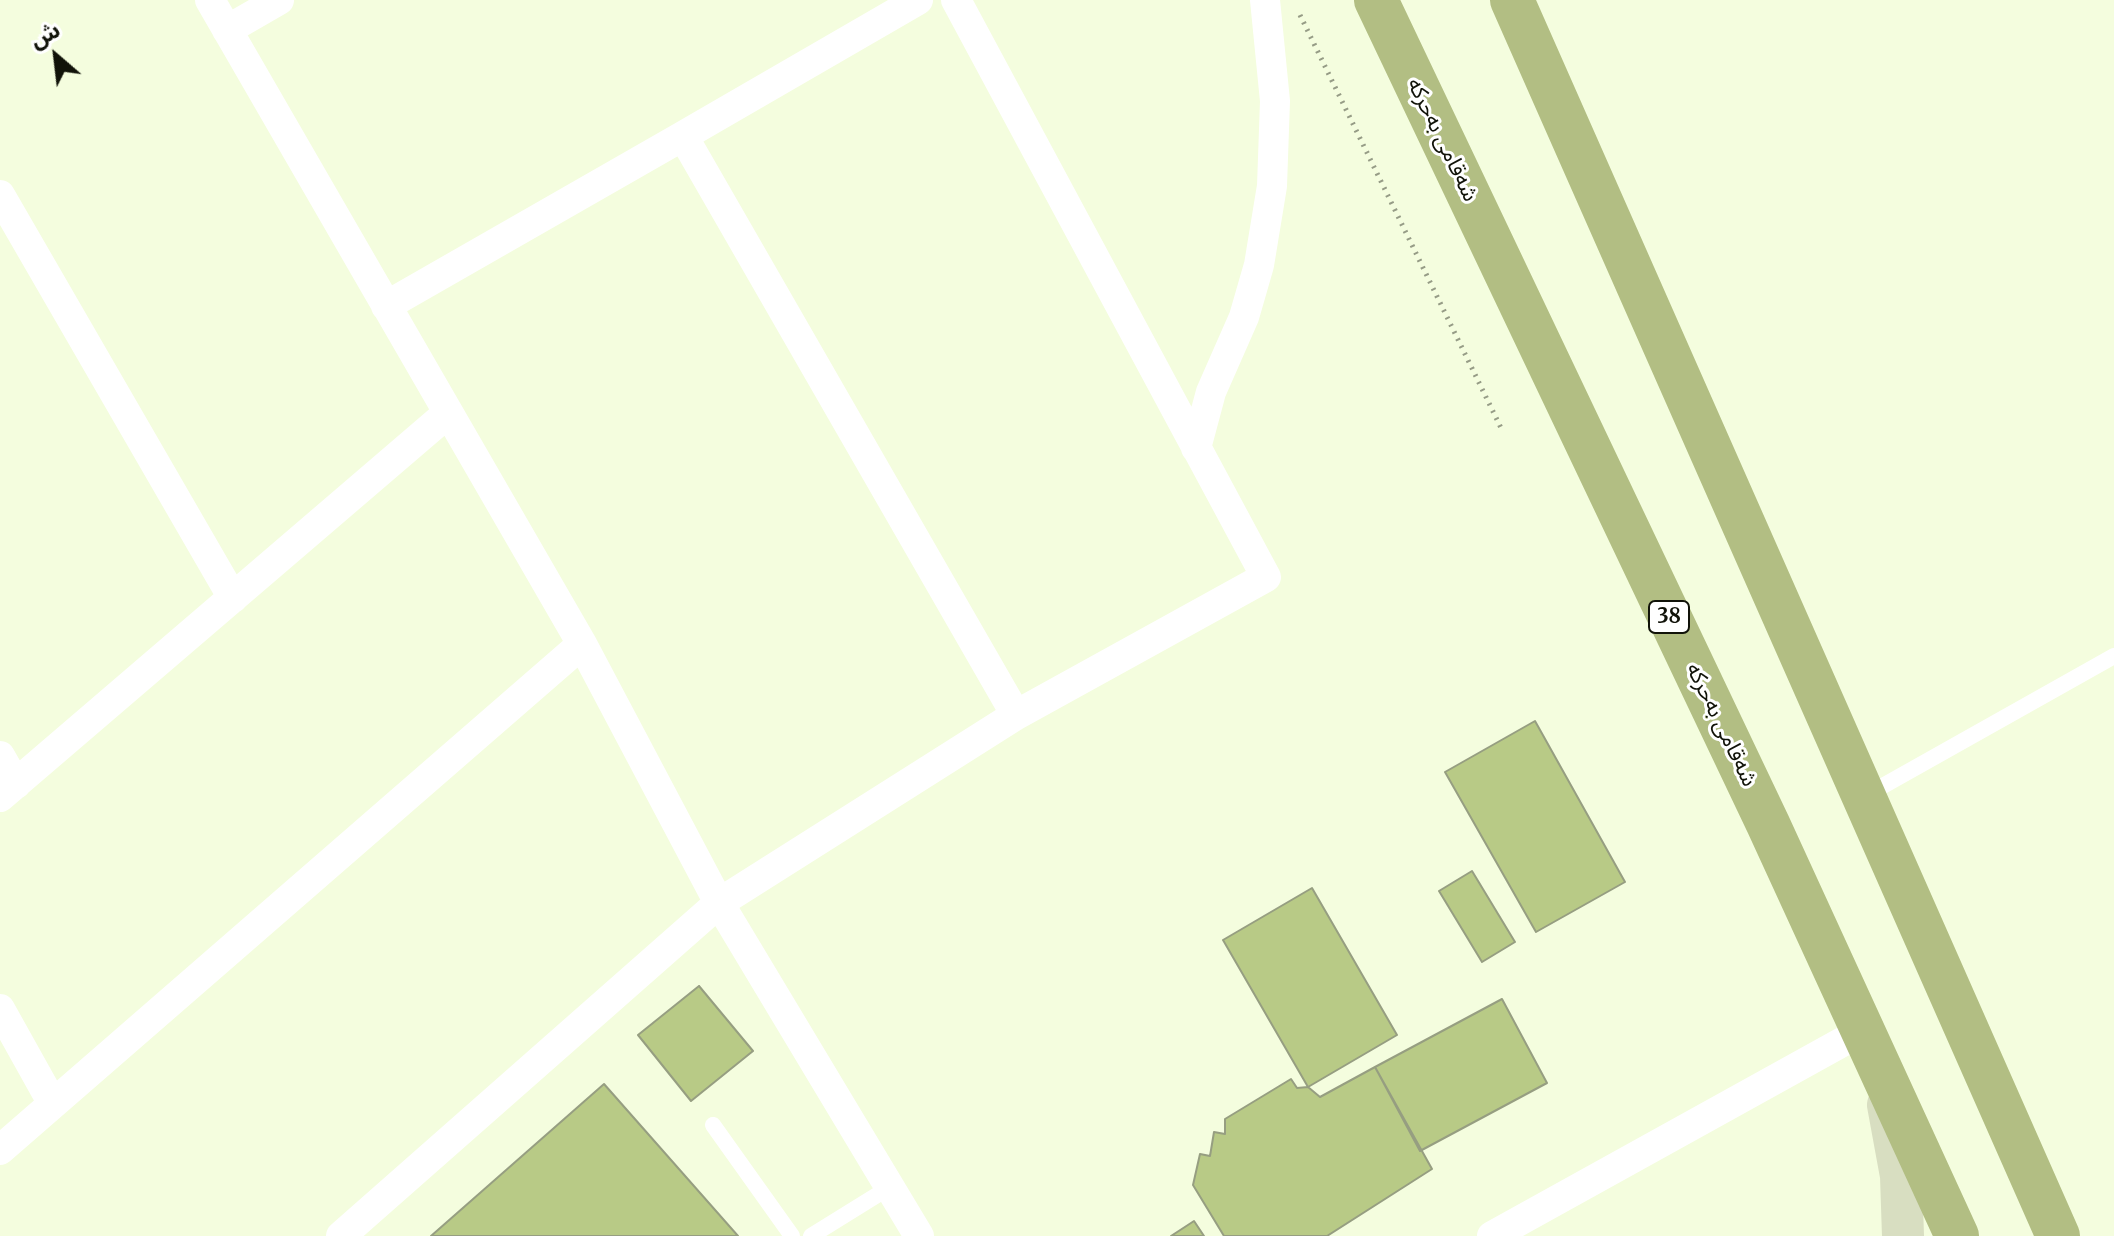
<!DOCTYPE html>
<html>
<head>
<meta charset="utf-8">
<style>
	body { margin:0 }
	#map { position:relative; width:2114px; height:1236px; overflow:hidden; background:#f4fdde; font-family:Merriweather,"Noto Sans Arabic",serif }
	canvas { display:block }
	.north { position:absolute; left:16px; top:16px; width:80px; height:80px; -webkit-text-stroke:6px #fff; paint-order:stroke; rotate:332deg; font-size:22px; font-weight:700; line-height:32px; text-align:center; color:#111309 }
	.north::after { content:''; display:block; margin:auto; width:28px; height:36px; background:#111309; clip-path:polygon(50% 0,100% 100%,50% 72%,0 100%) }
</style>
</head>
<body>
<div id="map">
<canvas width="2114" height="1236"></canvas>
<div class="north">ش</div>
</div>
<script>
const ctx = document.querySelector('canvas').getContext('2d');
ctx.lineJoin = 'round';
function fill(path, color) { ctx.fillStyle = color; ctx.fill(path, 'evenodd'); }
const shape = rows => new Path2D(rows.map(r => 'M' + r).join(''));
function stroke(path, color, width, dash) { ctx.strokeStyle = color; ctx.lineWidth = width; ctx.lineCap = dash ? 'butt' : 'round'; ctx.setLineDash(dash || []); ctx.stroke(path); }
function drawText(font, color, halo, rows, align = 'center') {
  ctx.font = font + ' Merriweather,"Noto Sans Arabic",serif'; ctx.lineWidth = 6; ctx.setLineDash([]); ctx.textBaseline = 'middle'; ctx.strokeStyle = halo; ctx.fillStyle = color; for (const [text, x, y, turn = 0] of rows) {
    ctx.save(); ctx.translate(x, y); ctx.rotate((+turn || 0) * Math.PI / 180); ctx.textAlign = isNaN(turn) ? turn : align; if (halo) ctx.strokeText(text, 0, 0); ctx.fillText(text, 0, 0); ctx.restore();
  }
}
const building = shape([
	[1535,721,1625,882,1536,932,1445,772,1535,721],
	[1472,871,1515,942,1482,962,1439,891,1472,871],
	[1312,888,1397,1035,1308,1087,1223,940,1312,888],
	[699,986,753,1051,691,1101,638,1035,699,986],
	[1502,999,1547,1083,1420,1151,1375,1067,1502,999],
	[1375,1067,1432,1169,1327,1236,1224,1236,1193,1185,1200,1154,1210,1156,1214,1132,1225,1134,1225,1119,1291,1079,1297,1088,1308,1087,1320,1097,1375,1067],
	[604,1084,738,1236,431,1236,604,1084],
	[1194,1221,1204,1236,1171,1236,1194,1221]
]);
fill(building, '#b8ca86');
stroke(building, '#969e81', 2);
stroke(shape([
	[1300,15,1503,432]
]), '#969c86', 5, [2, 6]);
stroke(shape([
	[1865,796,2114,656],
	[713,1125,792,1236],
	[811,1236,890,1187]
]), '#fff', 16);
stroke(shape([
	[210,0,582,644,719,903,919,1236],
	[918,0,683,136,1016,715],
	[227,30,279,0],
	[0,195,233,598],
	[386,306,683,136],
	[1196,448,1211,392,1244,317,1259,265,1272,186,1275,101,1265,0],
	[0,756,16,784],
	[0,797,448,413],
	[0,1009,53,1104],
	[0,1150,582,644],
	[341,1236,719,903,1016,715,1266,577,956,0],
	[1492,1236,1864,1030]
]), '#fff', 30);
stroke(shape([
	[1888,1105,1901,1176,1903,1236]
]), '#d8dec1', 42);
stroke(shape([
	[1376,0,1768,824,1957,1236],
	[1512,0,2058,1236]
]), '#b2be83', 44);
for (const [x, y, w] of [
	[1669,617,40]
]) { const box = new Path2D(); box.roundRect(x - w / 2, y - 16, w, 32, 6); ctx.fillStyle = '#fff'; ctx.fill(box); stroke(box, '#111309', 2); }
drawText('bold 20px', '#111309', null, [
	["38",1669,617]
]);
drawText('22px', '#111309', '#fff', [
	["شەقامی بەحرکە",1442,140,64],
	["شەقامی بەحرکە",1721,725,64]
]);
</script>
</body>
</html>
